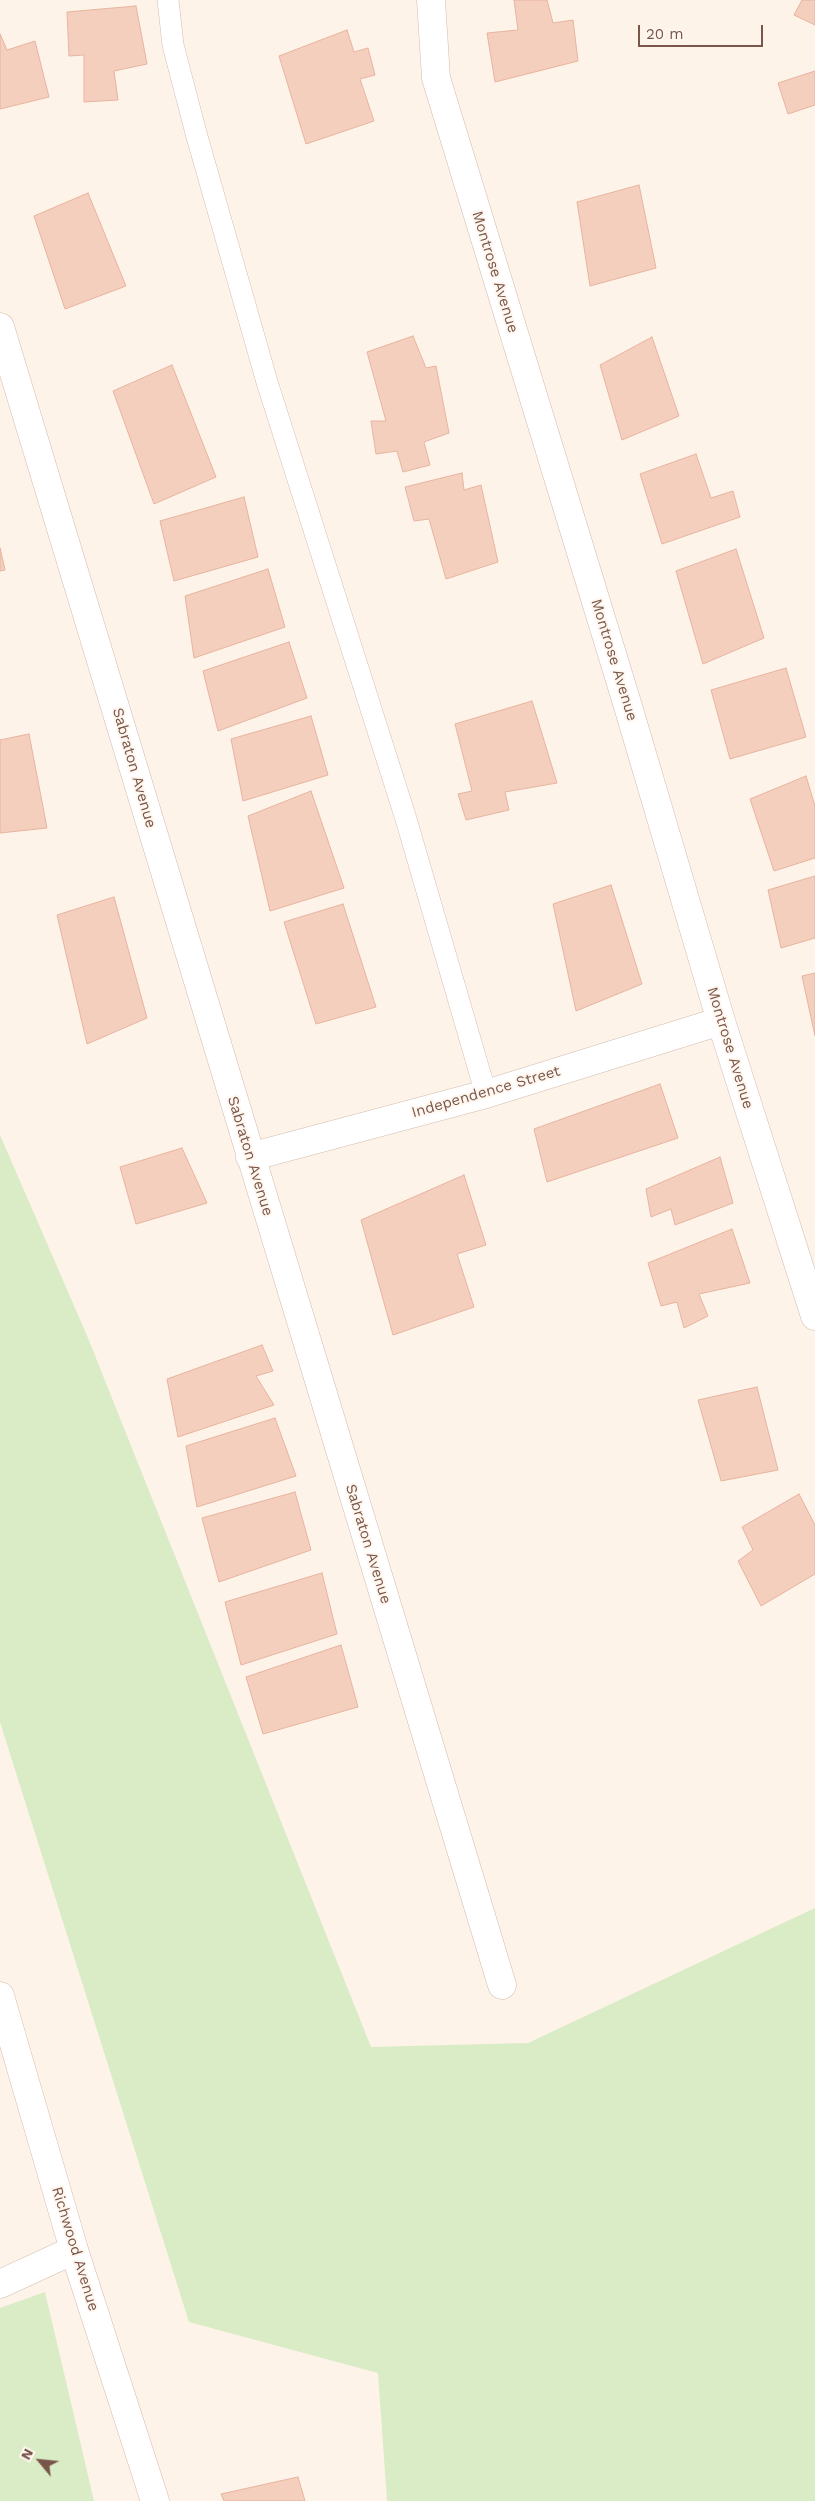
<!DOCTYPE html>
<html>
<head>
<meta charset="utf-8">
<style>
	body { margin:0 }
	#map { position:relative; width:815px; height:2501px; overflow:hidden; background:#fdf3e8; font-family:"Work Sans",sans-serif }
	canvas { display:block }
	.north { position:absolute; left:15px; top:2436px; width:50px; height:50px; -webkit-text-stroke:4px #fff7ef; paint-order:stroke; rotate:298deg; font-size:14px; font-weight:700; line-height:20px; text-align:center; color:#79564a }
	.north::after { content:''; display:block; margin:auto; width:18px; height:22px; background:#79564a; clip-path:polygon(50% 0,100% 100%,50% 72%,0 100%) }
	.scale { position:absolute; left:638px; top:25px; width:125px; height:22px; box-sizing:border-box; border:2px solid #79564a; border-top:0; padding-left:6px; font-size:15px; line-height:18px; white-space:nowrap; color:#79564a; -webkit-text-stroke:4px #fff7ef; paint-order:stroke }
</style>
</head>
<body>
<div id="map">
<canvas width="815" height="2501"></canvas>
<div class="north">N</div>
<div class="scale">20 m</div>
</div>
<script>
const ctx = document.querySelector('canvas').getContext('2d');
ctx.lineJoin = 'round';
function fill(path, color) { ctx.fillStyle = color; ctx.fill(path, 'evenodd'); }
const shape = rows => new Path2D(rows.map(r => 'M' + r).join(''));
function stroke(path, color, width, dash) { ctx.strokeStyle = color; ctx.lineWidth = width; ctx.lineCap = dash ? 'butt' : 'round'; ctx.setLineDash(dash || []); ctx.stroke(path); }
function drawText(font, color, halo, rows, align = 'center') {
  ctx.font = font + ' "Work Sans",sans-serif'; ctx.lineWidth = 4; ctx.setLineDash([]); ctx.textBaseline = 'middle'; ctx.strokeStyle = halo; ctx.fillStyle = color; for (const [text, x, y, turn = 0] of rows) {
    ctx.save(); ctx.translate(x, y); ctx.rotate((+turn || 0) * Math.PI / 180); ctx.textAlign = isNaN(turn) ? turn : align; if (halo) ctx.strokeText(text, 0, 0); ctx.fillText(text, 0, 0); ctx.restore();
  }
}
fill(shape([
	[0,1135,88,1338,371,2047,528,2043,815,1908,815,2501,387,2501,378,2373,189,2322,0,1722],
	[45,2292,94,2501,0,2501,0,2308]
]), '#d9ecc5');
const building = shape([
	[514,0,547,0,553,23,573,20,578,61,495,82,487,33,518,30,514,0],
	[802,0,815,0,815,25,794,15,802,0],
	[136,6,147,64,114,71,118,100,84,102,84,55,69,56,67,12,136,6],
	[347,30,354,52,368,48,375,75,360,79,374,121,306,144,279,56,347,30],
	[0,34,7,50,35,41,49,97,0,109,0,34],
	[815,71,815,105,788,114,778,83,815,71],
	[639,185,656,268,590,286,577,202,639,185],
	[88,193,126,286,65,309,34,216,88,193],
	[413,336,426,368,436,366,449,433,424,442,430,465,403,472,397,451,376,454,371,421,386,421,367,352,413,336],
	[652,337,679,416,622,440,600,365,652,337],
	[172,365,216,477,154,504,113,391,172,365],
	[696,454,711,498,733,491,740,517,662,544,640,474,696,454],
	[462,473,464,490,481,485,498,562,446,579,429,519,414,521,405,487,462,473],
	[244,497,258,557,174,581,160,521,244,497],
	[0,548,5,570,0,571,0,548],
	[736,549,764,638,703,664,676,571,736,549],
	[268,569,285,627,194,658,185,596,268,569],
	[289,642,307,698,218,731,203,671,289,642],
	[786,668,806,737,730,759,711,690,786,668],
	[532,701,557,783,505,792,509,810,466,820,458,794,472,791,455,724,532,701],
	[311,716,328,775,243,801,231,739,311,716],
	[29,734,47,828,0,833,0,740,29,734],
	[806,776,815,806,815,858,774,871,750,799,806,776],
	[311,791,344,888,270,911,248,816,311,791],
	[815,876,815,938,781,948,768,890,815,876],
	[611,885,642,984,576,1011,553,904,611,885],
	[114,897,147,1018,87,1044,57,915,114,897],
	[343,904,376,1007,316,1024,284,922,343,904],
	[815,973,815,1036,802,976,815,973],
	[660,1084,678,1138,547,1182,534,1129,660,1084],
	[182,1148,207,1203,136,1224,120,1167,182,1148],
	[720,1157,733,1203,675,1225,671,1209,651,1217,646,1189,720,1157],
	[464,1175,486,1245,457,1254,474,1307,393,1335,361,1220,464,1175],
	[732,1229,750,1283,699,1294,708,1316,684,1328,677,1302,661,1306,648,1263,732,1229],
	[262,1345,273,1371,256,1376,274,1405,178,1437,167,1379,262,1345],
	[757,1387,778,1470,721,1481,698,1400,757,1387],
	[275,1418,296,1476,197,1507,186,1446,275,1418],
	[295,1492,311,1550,219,1582,202,1518,295,1492],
	[799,1494,815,1525,815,1574,761,1606,738,1561,753,1550,742,1527,799,1494],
	[322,1573,337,1634,241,1665,225,1602,322,1573],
	[341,1645,358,1707,263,1734,246,1677,341,1645],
	[298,2477,305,2501,224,2501,221,2494,298,2477]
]);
fill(building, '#f4cfbe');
stroke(building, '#e8b39e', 1);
const lane = shape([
	[168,0,173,45,196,133,267,382,406,819,486,1094]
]);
const street = shape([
	[431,0,436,78,627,703,721,1021,815,1316],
	[0,327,502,1985],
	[250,1157,486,1094,721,1021],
	[0,2284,74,2250]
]);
const secondary = shape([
	[0,1996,74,2250,155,2501]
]);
stroke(lane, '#d3bcaf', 22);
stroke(street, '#d3bcaf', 29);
stroke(secondary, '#d6bbac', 29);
stroke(lane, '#fff', 21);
stroke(street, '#fff', 28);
stroke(secondary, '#fff', 28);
drawText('15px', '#79564a', '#fff7ef', [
	["Montrose Avenue",495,272,73],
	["Montrose Avenue",614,660,73],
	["Sabraton Avenue",134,768,74],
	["Montrose Avenue",730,1048,73],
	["Independence Street",486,1092,-16],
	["Sabraton Avenue",250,1156,73],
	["Sabraton Avenue",368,1544,73],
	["Richwood Avenue",75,2249,73]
]);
</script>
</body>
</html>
